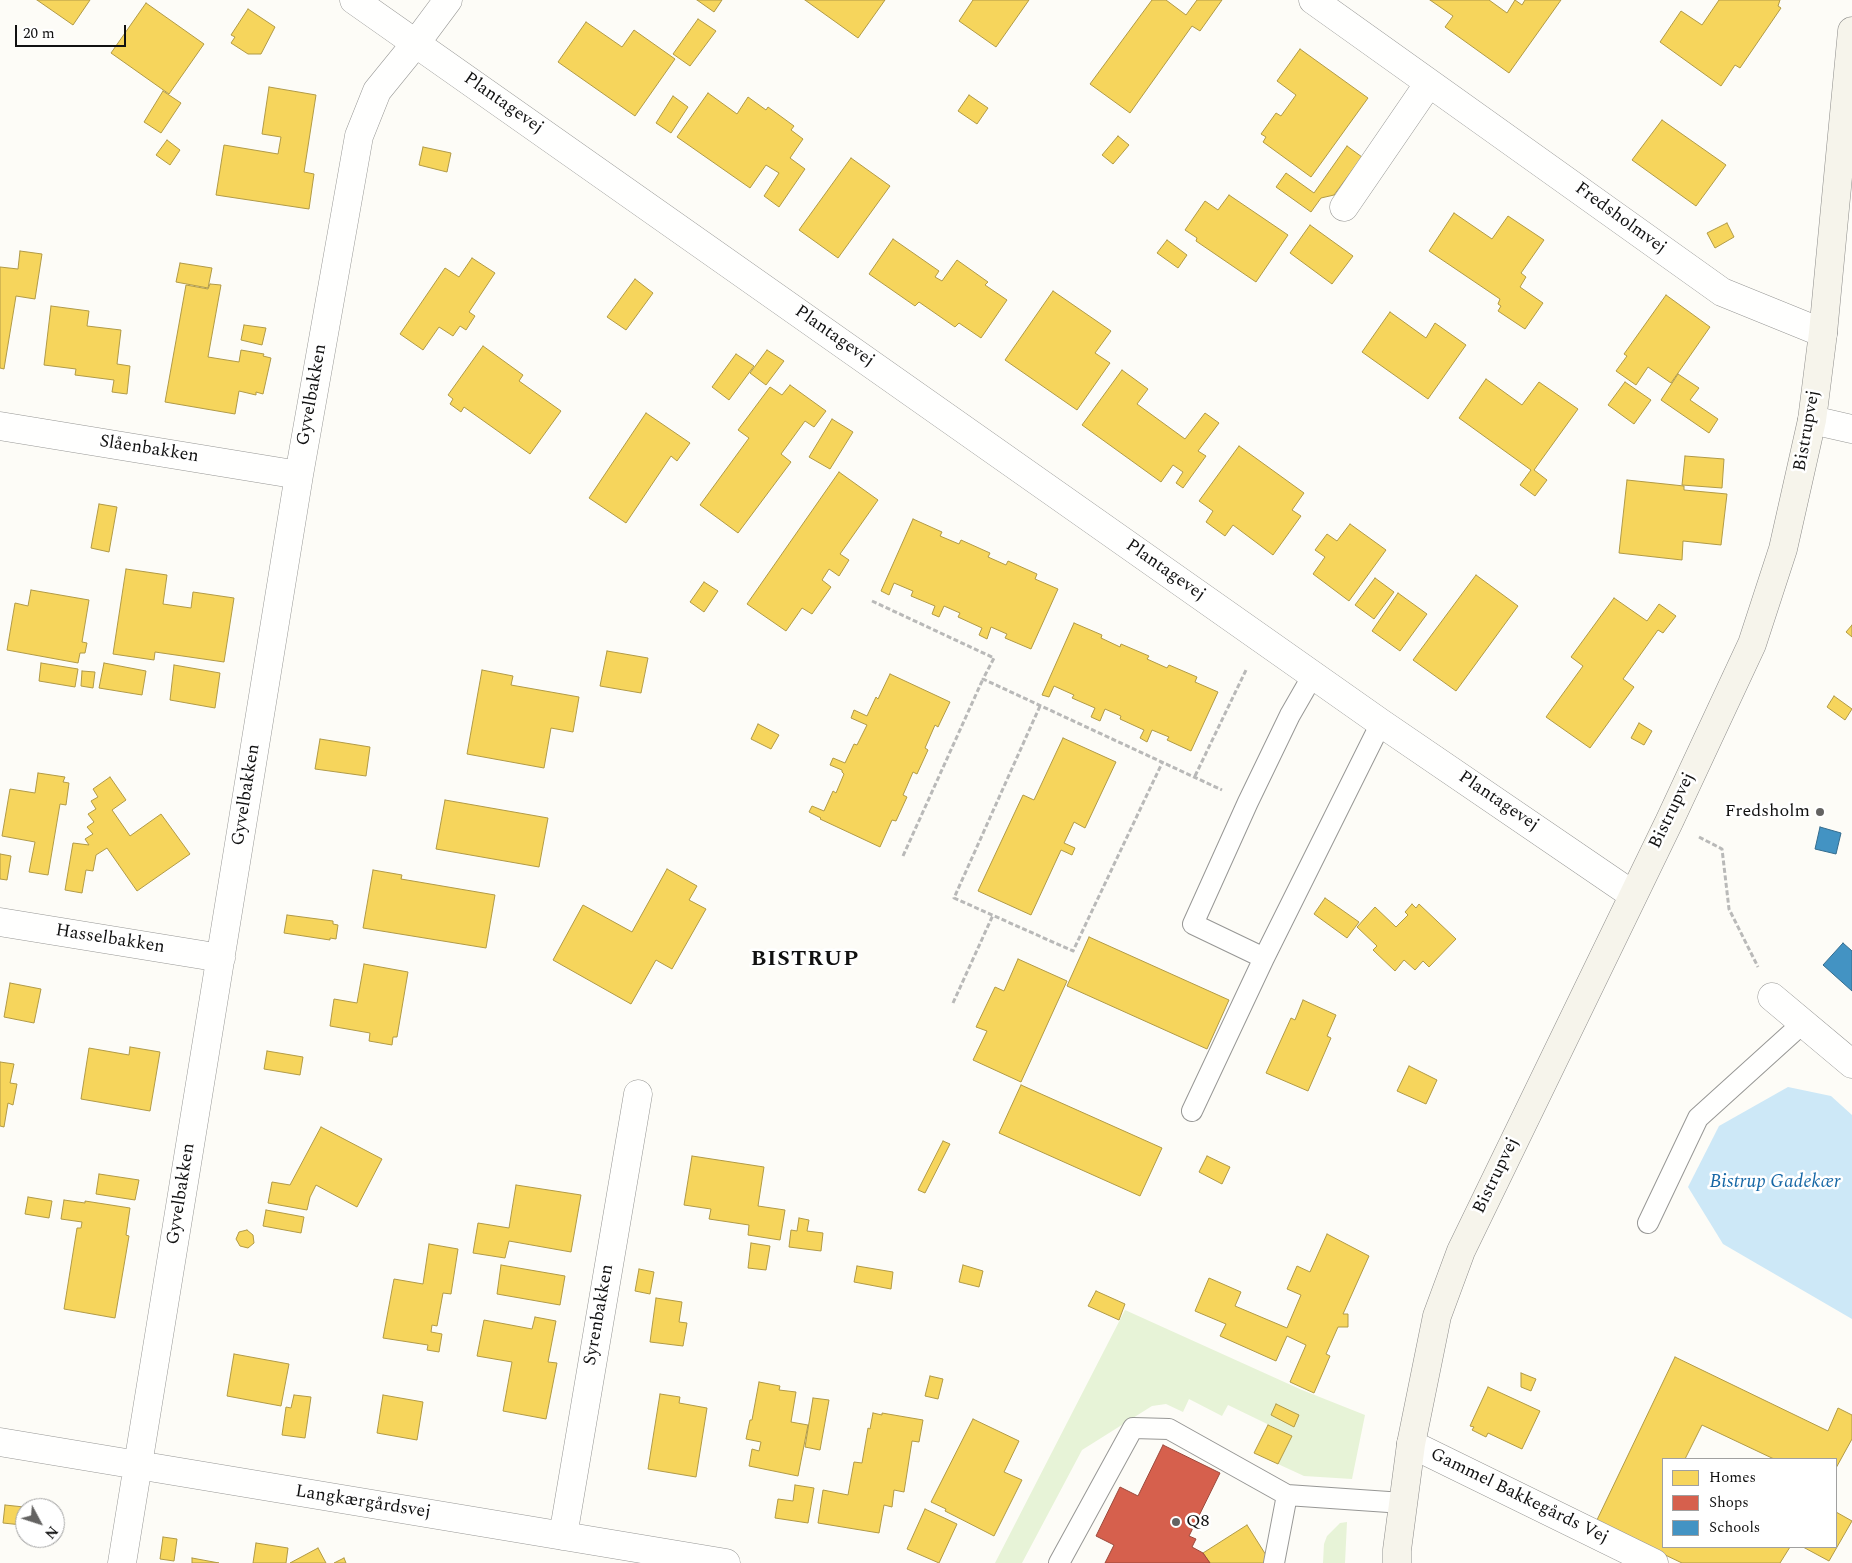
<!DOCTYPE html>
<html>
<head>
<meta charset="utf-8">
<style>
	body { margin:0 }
	#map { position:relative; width:1852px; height:1563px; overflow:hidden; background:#fdfcf7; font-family:Spectral,serif }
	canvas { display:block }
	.legend { position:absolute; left:1662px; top:1458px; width:175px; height:90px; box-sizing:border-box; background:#fff; border:1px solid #a0a0a0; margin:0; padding:6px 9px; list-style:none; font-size:15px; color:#111 }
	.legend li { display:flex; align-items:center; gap:10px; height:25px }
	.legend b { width:25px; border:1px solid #a0a0a0 }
	.north { position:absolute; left:15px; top:1498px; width:50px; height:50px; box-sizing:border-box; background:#fff; border:1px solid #a0a0a0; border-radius:50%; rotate:130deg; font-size:14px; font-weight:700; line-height:20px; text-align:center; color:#111 }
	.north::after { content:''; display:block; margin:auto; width:18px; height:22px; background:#646362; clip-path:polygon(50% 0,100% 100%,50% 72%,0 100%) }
	.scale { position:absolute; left:15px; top:25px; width:111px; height:22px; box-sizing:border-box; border:2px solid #111; border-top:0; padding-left:6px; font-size:15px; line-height:18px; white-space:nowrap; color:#111; -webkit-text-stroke:4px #fff; paint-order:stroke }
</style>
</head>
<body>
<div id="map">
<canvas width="1852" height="1563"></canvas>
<ul class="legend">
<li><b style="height:14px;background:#f6d55c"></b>Homes</li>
<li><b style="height:14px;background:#d6604d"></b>Shops</li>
<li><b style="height:14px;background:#4393c3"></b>Schools</li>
</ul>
<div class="north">N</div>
<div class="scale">20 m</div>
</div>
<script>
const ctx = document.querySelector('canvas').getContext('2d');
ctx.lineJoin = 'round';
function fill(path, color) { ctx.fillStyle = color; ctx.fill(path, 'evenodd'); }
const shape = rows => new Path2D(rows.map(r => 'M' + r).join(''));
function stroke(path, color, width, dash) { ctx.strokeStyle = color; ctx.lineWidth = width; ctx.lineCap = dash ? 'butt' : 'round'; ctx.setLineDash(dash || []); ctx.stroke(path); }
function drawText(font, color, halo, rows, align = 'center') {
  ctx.font = font + ' Spectral,serif'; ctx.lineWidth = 5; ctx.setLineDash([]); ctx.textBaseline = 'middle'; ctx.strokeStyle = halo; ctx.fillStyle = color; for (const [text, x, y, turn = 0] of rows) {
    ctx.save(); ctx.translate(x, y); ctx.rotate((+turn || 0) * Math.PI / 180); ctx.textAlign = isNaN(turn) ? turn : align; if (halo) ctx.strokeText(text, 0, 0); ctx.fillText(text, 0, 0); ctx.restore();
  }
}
fill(shape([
	[1125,1310,1302,1390,1365,1415,1352,1479,1304,1476,1278,1464,1292,1436,1228,1405,1222,1416,1189,1399,1183,1412,1166,1404,1152,1406,1082,1450,1022,1563,995,1563],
	[1347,1522,1345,1563,1323,1563,1324,1544,1327,1536,1340,1523]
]), '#e7f3d7');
fill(shape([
	[1788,1087,1831,1096,1852,1115,1852,1319,1723,1244,1688,1187,1719,1126]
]), '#cde8f7');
const homes = shape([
	[37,0,90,0,73,25,37,0],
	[697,0,722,0,714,12,697,0],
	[805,0,885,0,858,38,805,0],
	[973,0,1029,0,996,47,959,21,973,0],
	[1152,0,1166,0,1186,15,1197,0,1222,0,1200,31,1192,26,1130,113,1090,84,1152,0],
	[1430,0,1489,0,1507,13,1515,0,1522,5,1525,0,1561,0,1509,73,1445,27,1453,16,1430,0],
	[1719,0,1780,0,1778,6,1781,8,1740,68,1735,65,1721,86,1660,42,1681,11,1702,25,1719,0],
	[146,3,204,44,169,94,111,53,146,3],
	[248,9,275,27,261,54,248,54,231,43,235,37,231,35,248,9],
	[698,19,716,31,690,66,673,54,698,19],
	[586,22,622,47,634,30,675,59,635,116,558,62,586,22],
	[1300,49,1368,98,1311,177,1263,142,1266,137,1261,134,1276,113,1281,116,1296,95,1277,81,1300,49],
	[269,87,316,95,304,172,314,174,309,209,216,195,224,145,278,154,281,137,262,134,269,87],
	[163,91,181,103,161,133,144,122,163,91],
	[708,93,737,114,748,97,766,110,768,107,794,126,791,130,803,139,790,158,805,169,779,207,764,196,779,173,766,165,750,188,677,137,708,93],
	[969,95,988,108,977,124,958,111,969,95],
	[673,96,688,107,671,133,656,123,673,96],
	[1662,120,1726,165,1696,206,1632,160,1662,120],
	[1118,136,1129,145,1113,164,1102,155,1118,136],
	[167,140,180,150,170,165,156,155,167,140],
	[1347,146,1362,157,1334,195,1321,198,1311,212,1276,187,1286,173,1314,193,1347,146],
	[423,147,451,153,447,172,419,165,423,147],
	[851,158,890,186,838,258,799,230,851,158],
	[1229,195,1288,235,1256,282,1196,241,1197,238,1185,230,1205,201,1218,210,1229,195],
	[1454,213,1492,239,1508,216,1544,240,1521,273,1526,277,1520,287,1543,303,1525,329,1498,311,1501,306,1498,304,1500,299,1429,251,1454,213],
	[1727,223,1734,237,1715,248,1707,233,1727,223],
	[1310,225,1353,256,1332,284,1290,253,1310,225],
	[893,239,939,271,935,277,942,281,957,260,988,282,985,285,1007,300,981,338,959,323,955,327,919,302,915,306,869,274,893,239],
	[1167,240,1187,255,1178,268,1157,253,1167,240],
	[20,251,42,254,35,299,16,296,4,369,0,368,0,267,18,269,20,251],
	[472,258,495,273,469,312,475,316,466,330,460,326,453,336,439,327,423,350,400,334,445,268,459,277,472,258],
	[180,263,212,268,208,288,176,282,180,263],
	[635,279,653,293,626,330,607,317,635,279],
	[210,284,221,285,208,357,239,362,241,350,264,354,263,356,271,358,263,394,256,392,256,395,239,391,235,414,165,402,186,285,208,289,210,284],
	[1053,291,1111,331,1095,353,1110,363,1077,410,1005,360,1053,291],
	[1666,295,1710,327,1671,383,1648,367,1636,385,1616,371,1627,356,1624,354,1666,295],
	[51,306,89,311,87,326,121,330,117,364,130,366,127,394,112,392,114,380,75,375,76,369,44,365,51,306],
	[1390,312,1426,338,1435,323,1466,345,1428,399,1362,352,1390,312],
	[244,325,266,328,262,345,241,340,244,325],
	[483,346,523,375,519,381,561,411,530,454,464,407,461,412,450,404,453,399,448,395,483,346],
	[767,350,784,361,766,385,750,373,767,350],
	[736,354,754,366,729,400,712,387,736,354],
	[1122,370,1148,389,1137,404,1185,439,1205,413,1219,423,1198,451,1206,456,1183,488,1176,483,1183,472,1173,465,1161,482,1082,425,1122,370],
	[1678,374,1699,388,1690,400,1718,419,1709,433,1661,400,1678,374],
	[1486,379,1522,405,1539,382,1578,409,1534,470,1547,480,1535,496,1520,485,1531,470,1459,418,1486,379],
	[1625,382,1651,400,1634,424,1608,405,1625,382],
	[790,385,826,411,814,427,805,421,781,454,791,462,738,533,700,505,749,438,738,430,770,387,782,395,790,385],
	[646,413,690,443,677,461,671,456,626,523,589,498,646,413],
	[832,419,853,432,830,469,809,457,832,419],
	[1239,446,1304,493,1292,510,1301,516,1273,555,1233,525,1225,536,1206,522,1213,511,1199,501,1239,446],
	[1685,456,1724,459,1722,488,1682,485,1685,456],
	[839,472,878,500,840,554,849,560,839,576,829,569,822,580,831,587,812,614,802,608,786,631,747,604,839,472],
	[1627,480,1684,486,1684,490,1727,494,1721,545,1683,541,1682,560,1619,553,1627,480],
	[99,504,117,507,109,552,91,548,99,504],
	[913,519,942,532,940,536,959,544,961,540,990,553,988,557,1006,565,1008,561,1037,574,1035,579,1058,589,1031,649,1005,638,1007,634,991,627,987,639,979,635,982,628,958,617,960,613,944,606,939,617,932,614,935,606,911,596,913,591,894,583,889,595,881,591,913,519],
	[1350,524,1386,550,1349,601,1313,574,1325,557,1315,550,1327,534,1337,541,1350,524],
	[126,569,167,575,163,604,191,608,193,592,234,598,224,662,155,652,154,660,113,654,126,569],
	[1476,575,1518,606,1456,691,1413,660,1476,575],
	[1375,578,1394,592,1374,619,1355,605,1375,578],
	[704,582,718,591,704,612,690,602,704,582],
	[31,590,89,600,82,642,87,643,85,653,80,653,78,663,7,650,15,603,28,606,31,590],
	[1398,593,1427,614,1400,651,1372,631,1398,593],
	[1614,598,1647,621,1659,604,1676,616,1663,633,1658,630,1623,679,1634,687,1590,748,1546,717,1583,666,1571,657,1614,598],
	[1074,623,1102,635,1101,638,1120,647,1121,644,1149,656,1147,659,1167,668,1169,665,1197,677,1195,682,1218,692,1191,751,1167,740,1169,737,1152,730,1147,742,1140,738,1144,730,1120,719,1121,716,1105,709,1100,721,1091,717,1095,708,1072,698,1074,695,1054,686,1049,697,1042,695,1074,623],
	[1852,625,1852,637,1846,632,1852,625],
	[607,651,648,658,641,693,600,686,607,651],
	[41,663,78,669,75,687,39,681,41,663],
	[104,663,146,671,142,695,99,688,104,663],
	[174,665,220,673,215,708,170,700,174,665],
	[482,670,513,676,511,685,579,697,573,732,551,728,544,768,467,754,482,670],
	[82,671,95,672,93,688,81,686,82,671],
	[890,674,950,702,938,727,935,725,925,748,928,750,917,774,913,772,903,795,907,797,896,821,892,820,880,847,820,819,821,818,809,812,812,806,824,811,833,791,836,793,844,774,842,772,842,770,830,765,833,758,845,763,854,744,857,745,867,725,851,718,854,710,867,716,876,697,878,699,890,674],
	[1834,696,1852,709,1845,720,1827,707,1834,696],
	[1639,723,1652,731,1644,745,1631,738,1639,723],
	[758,724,779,735,771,749,751,739,758,724],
	[1063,738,1116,762,1085,828,1074,822,1064,843,1075,848,1072,855,1061,850,1031,915,978,891,1023,795,1034,800,1063,738],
	[320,739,370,747,366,776,315,769,320,739],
	[38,773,65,777,63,782,69,783,66,805,60,804,48,875,29,872,35,842,2,836,10,789,35,793,38,773],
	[110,777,126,800,112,810,130,836,161,814,190,854,137,891,107,848,96,855,93,871,86,870,82,893,65,890,73,843,89,845,85,839,93,834,87,827,94,822,88,814,96,809,91,801,98,797,93,789,110,777],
	[445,800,548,818,539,867,436,849,445,800],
	[0,854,11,856,7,880,0,879,0,854],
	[667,869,697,886,689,900,706,909,672,969,656,960,631,1004,553,960,583,905,632,932,667,869],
	[373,870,402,875,401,879,495,895,486,948,363,928,373,870],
	[1325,898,1359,922,1347,938,1314,914,1325,898],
	[1412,904,1416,908,1419,904,1456,939,1429,967,1423,961,1415,970,1404,960,1395,971,1373,950,1377,946,1357,927,1375,907,1396,927,1408,915,1405,912,1412,904],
	[287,915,333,921,333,924,338,925,336,939,330,938,330,940,284,933,287,915],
	[1089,937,1229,1000,1207,1049,1067,986,1089,937],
	[1018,959,1067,981,1021,1082,973,1060,987,1031,976,1027,995,987,1004,991,1018,959],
	[364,964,408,972,397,1037,393,1037,392,1045,369,1041,370,1033,330,1026,334,999,357,1003,364,964],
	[10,983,41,989,34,1023,4,1017,10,983],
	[1303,1000,1336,1015,1327,1036,1331,1038,1308,1091,1266,1073,1291,1018,1295,1020,1303,1000],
	[130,1047,160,1052,150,1111,81,1099,89,1048,129,1055,130,1047],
	[267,1051,303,1057,300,1075,264,1069,267,1051],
	[0,1062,14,1064,10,1083,17,1084,13,1105,8,1103,4,1127,0,1126,0,1062],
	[1409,1066,1437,1080,1426,1104,1397,1091,1409,1066],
	[1021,1085,1162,1148,1140,1196,999,1133,1021,1085],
	[321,1127,382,1159,357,1207,316,1185,310,1197,307,1210,268,1203,272,1182,290,1185,321,1127],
	[943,1141,950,1144,925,1193,918,1190,943,1141],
	[692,1156,764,1167,758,1206,785,1210,780,1240,748,1235,749,1225,709,1219,711,1209,684,1205,692,1156],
	[1207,1156,1230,1167,1222,1184,1199,1172,1207,1156],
	[99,1174,139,1180,135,1200,96,1194,99,1174],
	[516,1185,581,1195,571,1252,509,1241,505,1258,473,1253,478,1223,509,1228,516,1185],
	[28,1197,52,1201,49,1218,25,1214,28,1197],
	[64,1200,85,1203,85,1201,130,1208,126,1235,129,1236,115,1318,64,1309,77,1228,81,1228,82,1222,61,1219,64,1200],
	[266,1210,304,1217,301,1233,263,1226,266,1210],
	[799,1218,809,1220,807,1231,823,1233,821,1251,789,1247,791,1230,797,1231,799,1218],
	[247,1230,253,1235,254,1243,248,1248,240,1246,236,1239,239,1232,247,1230],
	[1327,1234,1369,1256,1343,1314,1348,1314,1348,1327,1338,1327,1326,1354,1330,1356,1314,1393,1290,1382,1306,1345,1287,1336,1276,1361,1220,1336,1226,1324,1195,1311,1209,1278,1241,1292,1235,1306,1287,1328,1301,1295,1287,1289,1297,1266,1310,1272,1327,1234],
	[751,1243,770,1246,766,1270,748,1268,751,1243],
	[429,1244,458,1249,451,1294,443,1293,437,1326,432,1325,431,1332,442,1334,439,1352,427,1350,428,1345,383,1338,394,1279,423,1284,429,1244],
	[501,1265,565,1276,560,1305,497,1294,501,1265],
	[963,1265,983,1271,979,1287,959,1282,963,1265],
	[857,1266,893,1272,891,1289,854,1282,857,1266],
	[639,1269,654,1272,650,1294,635,1291,639,1269],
	[1096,1291,1125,1304,1119,1320,1088,1306,1096,1291],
	[656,1298,682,1302,679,1322,687,1323,683,1346,650,1342,656,1298],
	[535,1317,556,1321,548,1362,557,1363,546,1419,503,1411,512,1362,477,1356,484,1320,532,1329,535,1317],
	[234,1354,289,1364,281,1406,227,1396,234,1354],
	[1675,1357,1828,1431,1838,1408,1852,1415,1852,1439,1836,1468,1836,1459,1774,1459,1702,1425,1685,1459,1663,1459,1663,1547,1790,1547,1780,1563,1682,1563,1596,1522,1675,1357],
	[1521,1373,1536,1379,1531,1391,1521,1387,1521,1373],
	[930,1376,943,1379,938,1399,925,1396,930,1376],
	[759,1382,780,1386,779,1390,796,1392,791,1422,808,1425,798,1476,749,1466,752,1449,759,1451,761,1442,746,1439,750,1420,752,1420,759,1382],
	[1488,1387,1540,1411,1522,1449,1488,1433,1486,1437,1472,1430,1474,1427,1470,1426,1488,1387],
	[660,1394,680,1397,679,1403,707,1408,696,1477,648,1469,660,1394],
	[294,1395,311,1397,305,1438,282,1435,286,1407,291,1408,294,1395],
	[383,1395,423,1402,417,1440,377,1433,383,1395],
	[813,1398,829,1400,820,1450,805,1447,813,1398],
	[1276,1404,1299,1415,1294,1427,1271,1415,1276,1404],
	[873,1413,882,1415,882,1413,923,1420,919,1442,912,1441,904,1492,894,1490,892,1507,884,1505,879,1533,818,1523,823,1490,848,1495,854,1462,862,1463,868,1428,870,1429,873,1413],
	[973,1419,1019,1441,1004,1472,1022,1480,994,1536,945,1511,946,1509,931,1502,973,1419],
	[1268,1425,1292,1436,1278,1464,1254,1453,1268,1425],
	[795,1485,814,1488,808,1523,775,1518,778,1499,793,1501,795,1485],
	[5,1505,24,1507,22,1525,3,1523,5,1505],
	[925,1509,957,1524,939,1563,907,1549,925,1509],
	[1836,1512,1852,1521,1829,1561,1803,1547,1836,1547,1836,1512],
	[1247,1525,1271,1563,1210,1563,1203,1553,1247,1525],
	[163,1537,177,1539,174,1561,160,1559,163,1537],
	[256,1543,288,1548,286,1563,253,1563,256,1543],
	[318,1548,326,1563,290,1563,318,1548],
	[192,1558,219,1563,192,1563,192,1558],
	[344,1558,346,1563,334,1563,344,1558]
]);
fill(homes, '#f6d55c');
stroke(homes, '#b19a46', 1);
const shops = shape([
	[1163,1445,1220,1473,1189,1536,1196,1539,1192,1547,1203,1553,1210,1563,1105,1563,1114,1545,1096,1536,1120,1487,1138,1496,1163,1445]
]);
fill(shops, '#d6604d');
stroke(shops, '#9b483b', 1);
const schools = shape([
	[1820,827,1841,833,1836,854,1815,849,1820,827],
	[1843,943,1852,951,1852,991,1823,965,1843,943]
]);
fill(schools, '#4393c3');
stroke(schools, '#346c8e', 1);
const service = shape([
	[1264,958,1193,924,1248,802,1290,715,1313,675],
	[1192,1111,1264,958,1381,723],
	[1648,1223,1698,1118,1803,1023],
	[1059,1563,1133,1428,1169,1429,1287,1495],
	[1274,1563,1287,1495,1403,1503]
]);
const minor = shape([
	[1313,0,1722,292,1823,333],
	[1344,207,1429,83],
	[1812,420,1852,429],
	[0,426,299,475],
	[0,922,221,958],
	[1772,997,1852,1064],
	[0,1442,726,1563],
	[1411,1444,1654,1563],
	[563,1536,638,1094],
	[122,1563,299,475,359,136,377,91,416,43,448,0]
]);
const tertiary = shape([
	[354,0,1381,723,1633,895]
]);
const secondary = shape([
	[1397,1563,1397,1550,1411,1444,1437,1316,1461,1251,1669,822,1752,644,1783,549,1812,420,1823,333,1852,31]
]);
stroke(service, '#979795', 22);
stroke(minor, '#979795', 29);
stroke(tertiary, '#979795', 29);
stroke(secondary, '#8e8d8b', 29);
stroke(shape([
	[872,601,994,658,983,679,1222,790],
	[1040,706,954,898,1073,951,1163,761],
	[1195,776,1247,668],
	[1699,837,1722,849,1729,909,1758,967],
	[903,856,983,679],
	[953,1003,993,915]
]), '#b9b9b8', 3, [5, 2.5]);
stroke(service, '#fffffe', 20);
stroke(minor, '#fffffe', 28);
stroke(tertiary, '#fffffe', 28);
stroke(secondary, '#f6f4eb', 28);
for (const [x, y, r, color] of [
	[1820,812,5,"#646362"],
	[1176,1522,5,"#646362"]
]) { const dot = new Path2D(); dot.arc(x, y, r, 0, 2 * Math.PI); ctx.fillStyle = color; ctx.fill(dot); stroke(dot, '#fff', 2); }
drawText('18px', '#111', '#fff', [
	["Plantagevej",503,104,35],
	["Fredsholmvej",1620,219,36],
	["Plantagevej",834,337,35],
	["Gyvelbakken",313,395,-80],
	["Bistrupvej",1808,431,-80],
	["Slåenbakken",149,450,9],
	["Plantagevej",1165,571,35],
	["Gyvelbakken",247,795,-81],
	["Plantagevej",1498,802,34],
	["Bistrupvej",1673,811,-64],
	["Hasselbakken",110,940,9],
	["Bistrupvej",1497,1176,-64],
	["Gyvelbakken",182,1194,-81],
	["Syrenbakken",600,1315,-80],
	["Gammel Bakkegårds Vej",1519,1497,26],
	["Langkærgårdsvej",363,1503,9]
]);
drawText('18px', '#111', '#fff', [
	["Fredsholm",1810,812],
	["Q8",1186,1522,"left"]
], 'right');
drawText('italic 19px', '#1768a6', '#fff', [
	["Bistrup Gadekær",1775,1183]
]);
ctx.letterSpacing = '1px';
drawText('bold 22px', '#111', '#fff', [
	["BISTRUP",805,961]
]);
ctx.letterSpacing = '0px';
</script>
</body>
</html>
